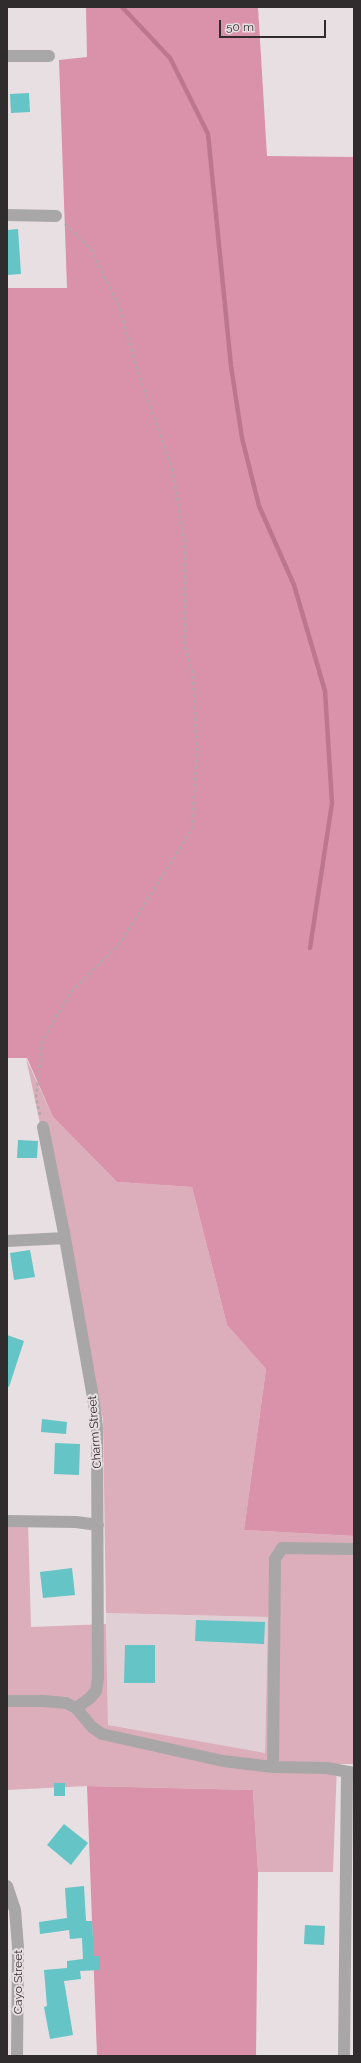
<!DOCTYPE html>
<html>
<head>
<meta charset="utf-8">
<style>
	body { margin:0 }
	#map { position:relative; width:361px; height:2063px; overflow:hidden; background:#e7dfe2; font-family:Raleway,sans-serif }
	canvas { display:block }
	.frame { position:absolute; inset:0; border:8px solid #302c2d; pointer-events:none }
	.scale { position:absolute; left:219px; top:20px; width:107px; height:18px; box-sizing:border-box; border:2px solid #302c2d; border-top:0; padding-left:5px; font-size:12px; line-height:14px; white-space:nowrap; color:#302c2d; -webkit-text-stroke:3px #e7dfe2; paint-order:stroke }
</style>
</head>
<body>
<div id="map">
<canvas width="361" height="2063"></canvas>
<div class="frame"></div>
<div class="scale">50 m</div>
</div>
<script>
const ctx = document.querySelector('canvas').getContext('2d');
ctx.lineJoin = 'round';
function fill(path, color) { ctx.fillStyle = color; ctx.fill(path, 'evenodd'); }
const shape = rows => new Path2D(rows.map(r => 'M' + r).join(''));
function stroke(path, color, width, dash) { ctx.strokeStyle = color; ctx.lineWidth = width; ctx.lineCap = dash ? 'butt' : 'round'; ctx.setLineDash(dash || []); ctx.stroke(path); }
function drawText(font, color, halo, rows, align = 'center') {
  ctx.font = font + ' Raleway,sans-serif'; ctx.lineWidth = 4; ctx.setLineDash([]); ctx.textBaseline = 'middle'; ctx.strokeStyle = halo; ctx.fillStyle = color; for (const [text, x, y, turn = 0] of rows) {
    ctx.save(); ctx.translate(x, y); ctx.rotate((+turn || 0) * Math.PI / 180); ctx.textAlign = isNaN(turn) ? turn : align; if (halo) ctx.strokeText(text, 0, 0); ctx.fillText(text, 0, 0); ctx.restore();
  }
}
fill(shape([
	[106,1613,268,1617,265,1754,108,1725]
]), '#e0d0d5');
fill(shape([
	[26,1058,53,1117,117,1182,192,1187,227,1325,266,1369,244,1530,354,1536,354,1764,337,1764,333,1872,258,1872,253,1790,87,1786,7,1790,7,1521,28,1521,31,1627,106,1624,108,1725,265,1753,268,1617,106,1613,103,1419]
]), '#dcaebc');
fill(shape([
	[86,7,258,7,267,156,354,157,354,1536,244,1530,266,1369,227,1325,192,1187,117,1182,53,1117,27,1058,7,1058,7,288,67,288,59,60,87,57],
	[87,1786,253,1790,258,1872,256,2056,97,2056]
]), '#da92aa');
stroke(shape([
	[122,7,170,58,208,134,231,366,242,438,259,506,294,585,325,691,332,803,310,948]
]), '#bc778f', 4.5);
fill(shape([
	[29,93,30,112,11,113,10,94],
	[18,229,21,274,7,275,7,230],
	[18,1140,38,1141,37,1158,17,1158],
	[30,1250,35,1277,14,1280,10,1253],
	[7,1335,24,1341,9,1387,7,1386],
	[42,1419,67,1422,66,1434,41,1432],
	[55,1443,80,1444,79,1475,54,1474],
	[72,1568,75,1595,43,1598,40,1572],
	[196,1620,265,1622,264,1644,195,1641],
	[125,1645,155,1645,155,1683,124,1683],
	[54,1783,65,1783,65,1796,54,1796],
	[64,1824,88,1843,71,1865,47,1845],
	[84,1886,86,1921,92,1921,94,1956,100,1956,100,1970,80,1971,81,1979,64,1981,73,2035,50,2039,44,2007,47,2006,44,1970,67,1968,67,1961,83,1959,82,1938,70,1939,69,1930,40,1934,39,1922,67,1918,65,1888],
	[305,1925,325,1926,324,1945,304,1944]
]), '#64c4c6');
stroke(shape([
	[40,1115,36,1098,42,1042,71,992,120,943,192,829,197,752,193,674,185,647,185,545,172,469,138,372,119,306,91,249,65,224]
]), '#b0a9ab', 2.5, [3, 3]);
stroke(shape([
	[7,56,49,56],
	[7,215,56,216],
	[43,1127,65,1238,95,1409,97,1428,98,1678,96,1691,90,1698,76,1708],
	[7,1241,65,1238],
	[7,1521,76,1522,98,1525],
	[7,1701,43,1701,66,1703,76,1708,92,1727,102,1734,223,1761,273,1767,327,1768,354,1773],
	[273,1767,275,1559,282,1548,354,1549],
	[7,1886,15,1910,18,1947,17,2056],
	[344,2056,347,1772]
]), '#a9a6a7', 12);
drawText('12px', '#302c2d', '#e7dfe2', [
	["Charm Street",95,1432,-94],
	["Cayo Street",18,1982,-90]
]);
</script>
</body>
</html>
